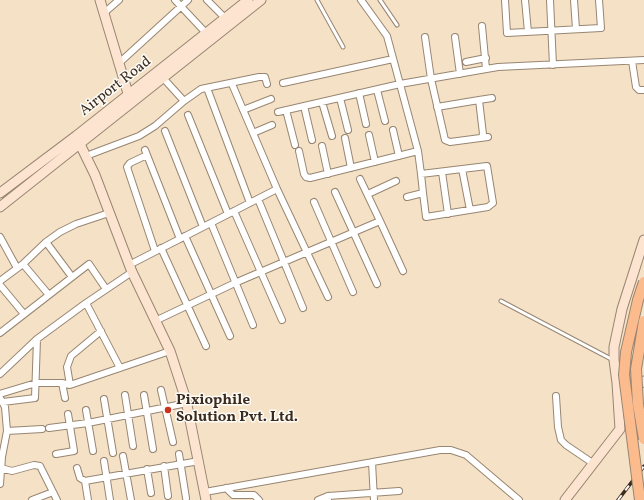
<!DOCTYPE html>
<html>
<head>
<meta charset="utf-8">
<style>
	body { margin:0 }
	canvas { display:block; background:#f4e1c6 }
</style>
</head>
<body>
<canvas width="644" height="500"></canvas>
<script>
const ctx = document.querySelector('canvas').getContext('2d');
ctx.lineJoin = 'round';
const shape = rows => new Path2D(rows.map(r => 'M' + r).join(''));
function stroke(path, color, width, dash) { ctx.strokeStyle = color; ctx.lineWidth = width; ctx.lineCap = dash ? 'butt' : 'round'; ctx.setLineDash(dash || []); ctx.stroke(path); }
function drawText(font, color, halo, rows, align = 'center') {
  ctx.font = font + ' Vollkorn,serif'; ctx.lineWidth = 3; ctx.setLineDash([]); ctx.textBaseline = 'middle'; ctx.strokeStyle = halo; ctx.fillStyle = color; for (const [text, x, y, turn = 0] of rows) {
    ctx.save(); ctx.translate(x, y); ctx.rotate((+turn || 0) * Math.PI / 180); ctx.textAlign = isNaN(turn) ? turn : align; if (halo) ctx.strokeText(text, 0, 0); ctx.fillText(text, 0, 0); ctx.restore();
  }
}
const lane = shape([
	[317,0,343,47],
	[380,0,397,25],
	[501,301,613,360]
]);
const street = shape([
	[175,0,206,33],
	[207,0,225,18],
	[505,0,507,33,601,28,599,0],
	[525,0,528,32],
	[550,0,553,65],
	[574,0,576,29],
	[104,13,119,0],
	[482,26,486,69],
	[425,37,431,79,445,140,450,142,488,137],
	[455,37,460,74],
	[632,61,636,87,639,90,644,90],
	[466,62,486,58],
	[118,64,188,0],
	[164,79,184,101,201,89,259,77,265,77,267,84],
	[283,83,393,59],
	[232,84,277,189,328,297],
	[207,88,250,203],
	[377,90,385,121],
	[359,93,366,124],
	[340,98,348,130],
	[479,100,492,98],
	[322,102,332,136],
	[304,106,312,140],
	[437,107,479,100,483,134,482,137],
	[243,110,271,99],
	[286,110,295,145],
	[278,112,400,84,498,67,644,60],
	[188,115,228,214],
	[393,130,399,156],
	[165,131,203,227],
	[253,133,272,125],
	[369,135,375,162],
	[345,138,351,168],
	[322,146,328,174],
	[145,150,180,239],
	[299,151,304,174,306,177,310,178,418,151,387,36,361,0],
	[418,151,421,174,423,193,426,217,488,207,493,203,487,166,421,174],
	[147,155,130,163,127,167,155,251],
	[86,156,139,136,155,126,184,101],
	[462,169,470,210],
	[442,172,448,214],
	[335,192,377,284],
	[368,194,396,181],
	[407,197,423,193],
	[258,199,303,308],
	[314,202,353,292],
	[234,211,282,320],
	[380,221,403,271],
	[211,223,253,325],
	[185,236,230,336],
	[0,237,17,268],
	[46,242,72,277],
	[161,248,206,346],
	[23,264,49,295],
	[129,265,277,189],
	[0,281,23,264,46,242,60,232,76,224,109,213],
	[0,285,24,314],
	[86,303,120,368],
	[155,321,237,282,380,221,360,179],
	[0,333,89,264,106,289],
	[0,374,37,339],
	[62,383,65,398],
	[70,385,67,367,71,356,101,331],
	[161,390,173,442],
	[0,394,36,383,62,383,70,385,170,351],
	[125,395,133,446],
	[144,395,153,449],
	[556,396,558,427,561,440,566,445,594,464],
	[0,398,5,407,7,431,2,457,0,484],
	[104,399,113,453],
	[3,402,35,398,37,339,86,303,132,272],
	[86,410,93,451],
	[49,428,88,423,187,403],
	[7,431,42,429],
	[56,454,74,451,68,414],
	[179,454,186,498],
	[123,456,131,500],
	[104,461,110,500],
	[372,462,374,500],
	[164,466,168,496],
	[1,468,12,471,34,465,40,466,53,492],
	[77,468,80,478,85,481,199,461],
	[147,469,151,493],
	[85,481,88,500],
	[226,488,233,495,254,495,259,500],
	[205,492,440,450,451,450,466,455,519,500],
	[328,496,399,491],
	[32,500,53,492,57,500],
	[318,500,328,496,328,500]
]);
const secondary = shape([
	[100,0,130,100],
	[76,136,95,175,132,272,170,351,186,400,206,500],
	[0,193,76,136,248,0],
	[0,207,261,0],
	[619,384,631,386,638,385,644,381],
	[565,500,620,429,617,383,614,360,614,347,622,309,644,240]
]);
stroke(lane, '#988672', 5);
stroke(street, '#988672', 8);
stroke(secondary, '#988672', 11);
stroke(lane, '#fff', 3);
stroke(street, '#fff', 6);
stroke(secondary, '#fde4d1', 9);
const rail = shape([
	[618,500,644,466]
]);
stroke(rail, '#3b2a1e', 3.5);
stroke(rail, '#fdfcf7', 2, [6]);
const primaryBridge = shape([
	[644,321,636,369,638,404,644,439],
	[640,500,624,375,626,352,638,300,644,282]
]);
stroke(primaryBridge, '#988672', 12, []);
stroke(primaryBridge, '#fbbb8d', 10);
for (const [x, y, r, color] of [
	[168,410,4,"#c8321e"]
]) { const dot = new Path2D(); dot.arc(x, y, r, 0, 2 * Math.PI); ctx.fillStyle = color; ctx.fill(dot); stroke(dot, '#fdfcf7', 1.5); }
drawText('15px', '#3b2a1e', '#fdfcf7', [
	["Airport Road",116,87,-38]
]);
drawText('bold 15px', '#3b2a1e', '#fdfcf7', [
	["Pixiophile",176,401],
	["Solution Pvt. Ltd.",176,418]
], 'left');
</script>
</body>
</html>
